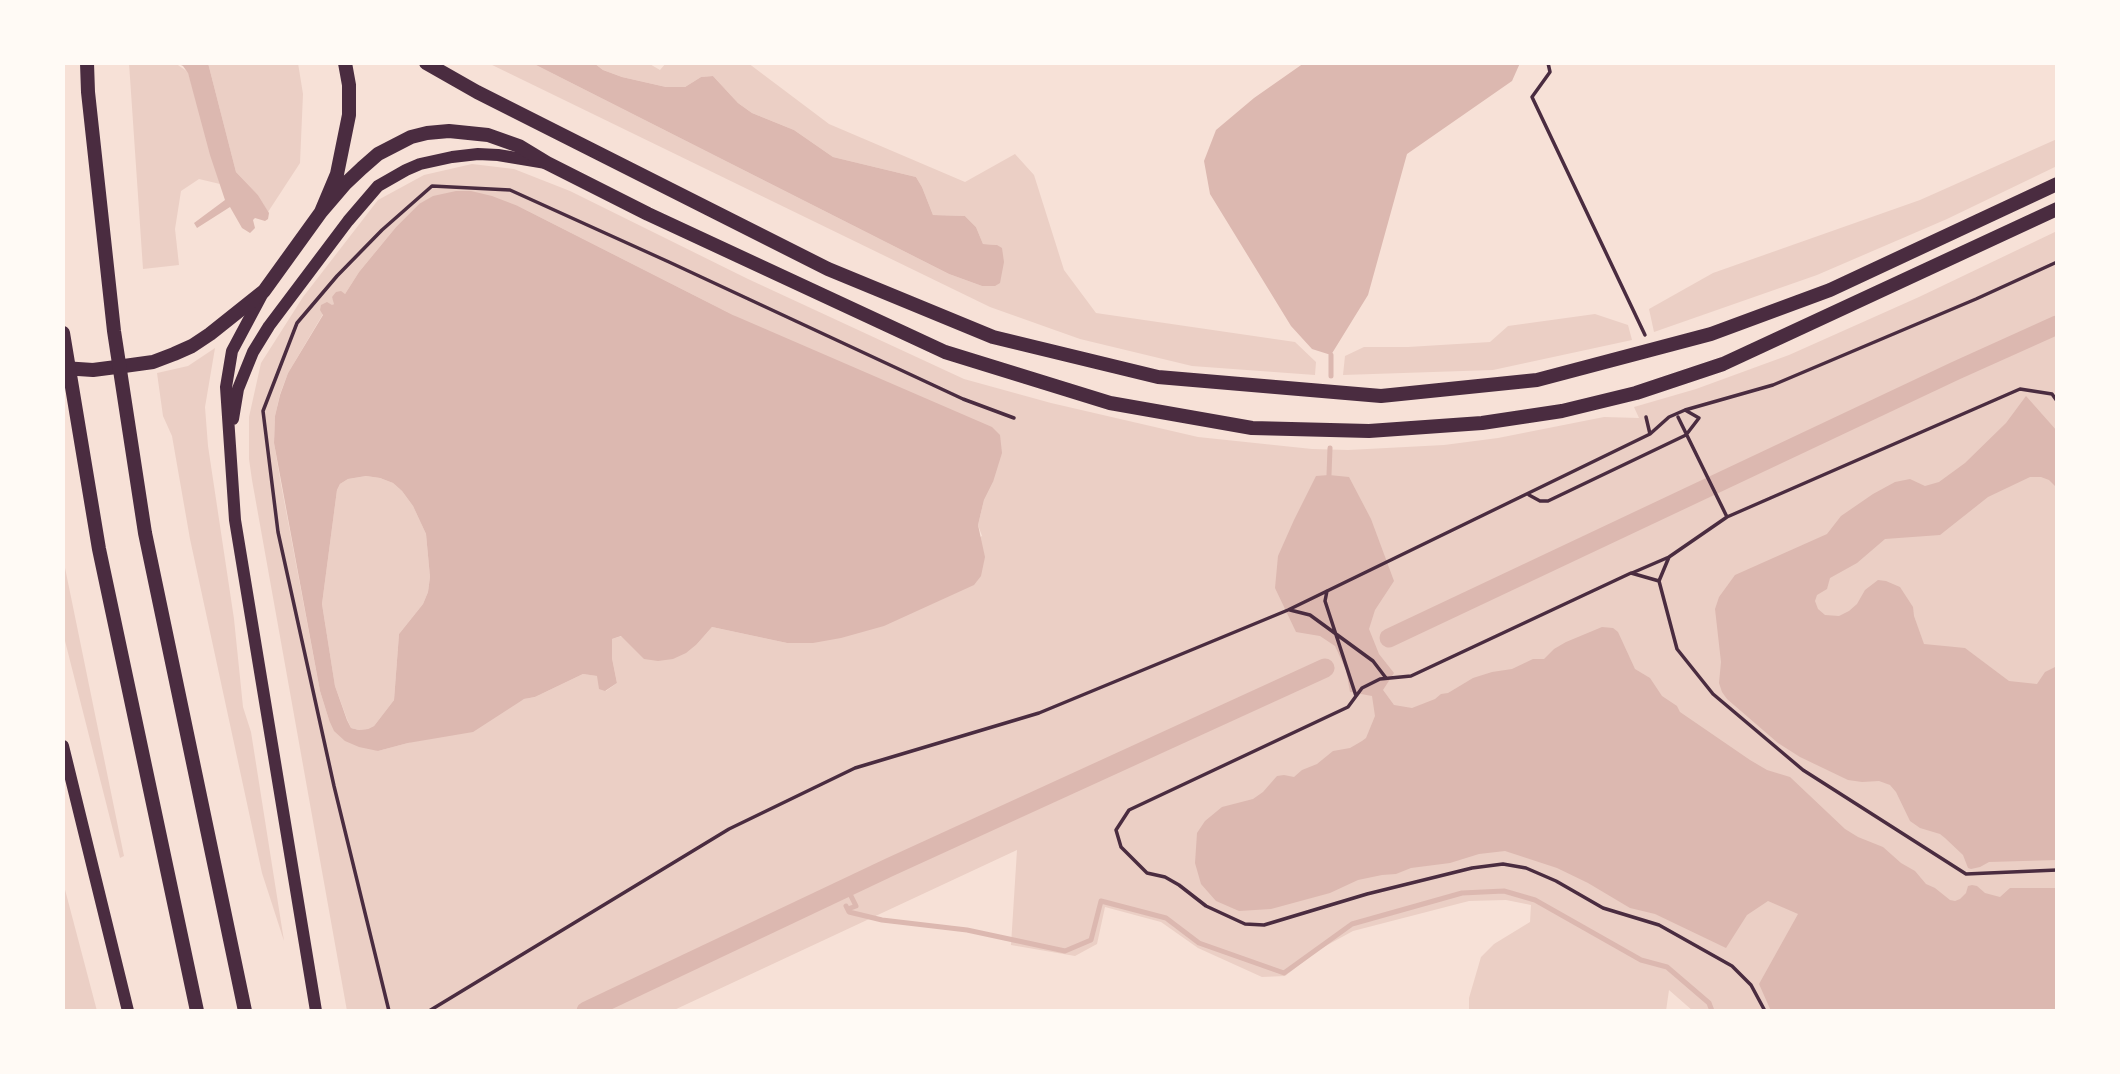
<!DOCTYPE html>
<html>
<head>
<meta charset="utf-8">
<style>
	body { margin:0 }
	#map { position:relative; width:2120px; height:1074px; overflow:hidden; background:#f7e1d7; font-family:Commissioner,sans-serif }
	canvas { display:block }
	.frame { position:absolute; inset:0; border:65px solid #fffaf5; pointer-events:none }
</style>
</head>
<body>
<div id="map">
<canvas width="2120" height="1074"></canvas>
<div class="frame"></div>
</div>
<script>
const ctx = document.querySelector('canvas').getContext('2d');
ctx.lineJoin = 'round';
function fill(path, color) { ctx.fillStyle = color; ctx.fill(path, 'evenodd'); }
const shape = rows => new Path2D(rows.map(r => 'M' + r).join(''));
function stroke(path, color, width, dash) { ctx.strokeStyle = color; ctx.lineWidth = width; ctx.lineCap = dash ? 'butt' : 'round'; ctx.setLineDash(dash || []); ctx.stroke(path); }
fill(shape([
	[129,63,175,63,188,72,220,184,199,179,181,191,175,229,179,265,143,269],
	[208,63,298,63,303,94,300,163,268,212,258,195,236,172],
	[488,63,532,63,949,274,982,286,997,245,983,244,976,227,965,216,933,215,922,187,916,177,833,157,794,130,752,113,738,103,713,76,701,77,685,87,666,87,622,77,603,70,594,63,648,63,660,70,666,63,748,63,829,124,965,182,1015,154,1034,175,1064,270,1096,313,1295,342,1316,362,1315,375,1192,366,1080,339,990,307],
	[2057,139,2057,166,1947,219,1817,275,1654,332,1649,309,1713,273,1920,200],
	[472,164,514,169,570,191,748,279,964,379,1051,403,1198,437,1312,449,1348,450,1444,445,1498,438,1604,417,1639,418,1634,407,1696,389,1789,355,1919,297,2057,231,2057,1011,1693,1011,1669,990,1666,1011,1469,1011,1469,998,1481,957,1494,944,1530,922,1531,905,1506,900,1469,901,1353,931,1320,949,1285,976,1262,977,1198,948,1161,922,1105,907,1097,944,1075,956,1011,945,1017,850,672,1011,347,1011,252,480,249,459,249,417,261,363,303,297,378,200,424,175],
	[419,204,518,206,733,315,993,482,984,500,978,525,982,536,787,643,712,627,697,644,644,658,622,636,612,639,612,658,617,683,606,691,598,676,583,674,535,697,524,699,408,743,378,751,329,720,320,691,281,484,274,443,275,416,280,394,288,373,323,314,335,303,332,297,345,294,359,272,396,227],
	[1595,314,1628,325,1632,340,1493,370,1343,375,1345,356,1364,347,1408,347,1490,342,1508,326],
	[215,348,205,407,208,446,234,619,243,707,251,732,284,941,262,873,190,539,172,436,163,416,157,373,188,366],
	[366,476,380,478,393,483,402,491,413,506,426,534,430,577,428,592,423,604,399,634,394,700,374,726,368,729,359,730,351,728,347,719,335,686,322,604,337,490,340,484,348,479],
	[63,558,124,856,120,858,63,633],
	[63,882,97,1011,63,1011]
]), '#ebcfc5');
fill(shape([
	[177,63,208,63,236,172,258,195,269,213,268,219,265,221,255,218,253,220,255,228,250,233,242,228,230,207,197,228,194,223,225,200,210,155,188,73,183,66],
	[532,63,594,63,603,70,622,77,666,87,685,87,701,77,713,76,738,103,752,113,794,130,833,157,916,177,922,187,933,215,965,216,976,227,983,244,997,245,1002,248,1004,262,1000,283,995,286,982,286,949,274],
	[1304,63,1520,63,1512,81,1407,154,1368,295,1331,355,1312,349,1291,326,1210,194,1204,161,1216,130,1254,98],
	[456,191,471,191,492,196,518,206,733,315,992,427,1000,435,1002,453,993,482,984,500,978,525,985,557,981,576,974,585,884,626,841,638,813,643,787,643,712,627,697,644,686,653,673,659,658,661,644,659,621,636,612,639,612,658,617,683,605,691,599,689,597,676,583,674,535,697,524,699,473,732,408,743,378,751,359,747,345,741,334,731,329,720,320,691,274,443,275,416,280,395,288,373,323,315,320,310,321,305,327,302,332,305,334,304,332,297,336,292,341,291,345,294,359,272,396,227,419,204,433,196],
	[366,476,380,478,393,483,402,491,413,506,426,534,430,577,428,592,423,604,399,634,394,700,374,726,368,729,359,730,351,728,347,720,335,686,322,604,337,490,340,484,348,479],
	[2026,396,2057,431,2057,488,2049,480,2041,477,2030,477,1988,497,1940,535,1885,539,1857,563,1830,578,1827,589,1817,595,1815,601,1818,609,1825,615,1839,616,1849,611,1857,604,1865,590,1878,580,1886,581,1900,587,1913,607,1914,616,1924,644,1965,648,2009,681,2037,684,2045,672,2057,666,2057,860,1989,862,1980,867,1971,869,1968,868,1963,855,1945,838,1940,834,1920,828,1910,821,1896,792,1890,785,1879,781,1862,782,1848,780,1800,757,1778,743,1727,699,1722,692,1719,683,1721,662,1715,609,1719,597,1735,575,1827,534,1841,516,1873,494,1895,482,1910,479,1925,486,1939,482,1965,463,2006,423],
	[1329,475,1349,477,1371,519,1394,581,1375,610,1369,629,1379,654,1394,673,1383,690,1394,705,1412,708,1435,699,1441,694,1448,693,1473,678,1492,672,1512,669,1533,659,1544,659,1554,649,1566,642,1602,627,1613,628,1618,632,1635,669,1650,678,1662,696,1677,706,1680,712,1750,760,1767,770,1790,777,1845,829,1858,837,1883,847,1901,863,1915,871,1926,884,1935,888,1950,900,1955,901,1960,899,1966,893,1968,886,1972,885,1977,886,1985,893,2000,897,2010,888,2057,888,2057,982,2055,986,2057,991,2057,1011,1771,1011,1759,984,1798,914,1768,901,1747,915,1726,948,1655,914,1630,908,1588,883,1557,868,1505,851,1479,854,1450,863,1411,868,1396,874,1382,875,1358,880,1330,893,1271,909,1239,911,1216,901,1201,884,1195,863,1197,833,1205,821,1222,807,1253,799,1263,792,1277,776,1284,775,1294,777,1302,770,1317,764,1333,751,1350,748,1362,741,1366,738,1375,716,1372,696,1350,692,1346,670,1335,646,1320,636,1296,632,1275,588,1278,556,1294,520,1316,476]
]), '#dcb8b0');
stroke(shape([
	[1331,355,1331,376],
	[1329,475,1330,448],
	[847,888,856,906,848,909],
	[846,906,849,912,882,920,967,930,1065,951,1091,940,1101,901,1166,918,1199,943,1284,973,1352,924,1462,893,1504,891,1535,900,1641,960,1667,967,1709,1003,1712,1011]
]), '#dcb8b0', 5);
stroke(shape([
	[1389,638,1955,371,2057,325],
	[586,1011,890,867,1325,668]
]), '#dcb8b0', 19);
stroke(shape([
	[1548,63,1550,72,1532,97,1645,335],
	[2057,401,2052,394,2020,389,1727,517,1669,557,1659,581,1677,649,1713,694,1803,770,1966,874,2057,870],
	[1646,417,1650,434],
	[1678,417,1727,517],
	[1529,495,1540,501,1548,501,1686,435,1699,418,1685,410],
	[1632,573,1669,557],
	[1659,581,1631,573,1411,676,1380,679,1362,688,1348,707,1129,810,1116,830,1121,847,1147,873,1165,877,1179,885,1206,906,1245,924,1264,925,1367,894,1472,868,1503,864,1526,868,1556,881,1603,908,1659,925,1732,966,1751,985,1765,1011],
	[1327,591,1325,601,1356,696],
	[1290,610,1310,615,1373,661,1386,678],
	[389,1011,334,786,278,532,263,411,297,323,337,276,382,230,432,186,510,190,669,262,963,399,1014,418],
	[429,1011,729,829,855,768,1039,713,1288,610,1650,434,1669,417,1685,410,1773,385,1976,299,2057,262]
]), '#4a2c40', 3.5);
stroke(shape([
	[264,291,232,351,226,387,235,520,316,1011],
	[233,419,238,389,253,352,269,326,348,221,378,186,406,170,420,164,452,157,478,154,498,155,546,163],
	[63,746,128,1011]
]), '#4a2c40', 12);
stroke(shape([
	[426,63,477,92,828,269,993,337,1158,377,1381,396,1537,380,1711,334,1830,290,2057,184],
	[321,212,345,184,362,168,378,154,411,137,427,133,449,131,488,135,519,146,547,163,648,214,945,352,1110,403,1252,428,1369,431,1482,423,1562,411,1636,393,1723,364,2057,209],
	[63,368,93,370,124,366,153,362,174,354,192,346,210,334,264,291,321,212,337,174,349,115,349,85,345,63]
]), '#4a2c40', 14);
stroke(shape([
	[87,63,88,92,114,331,145,533,245,1011],
	[63,333,99,549,197,1011]
]), '#4a2c40', 14);
</script>
</body>
</html>
